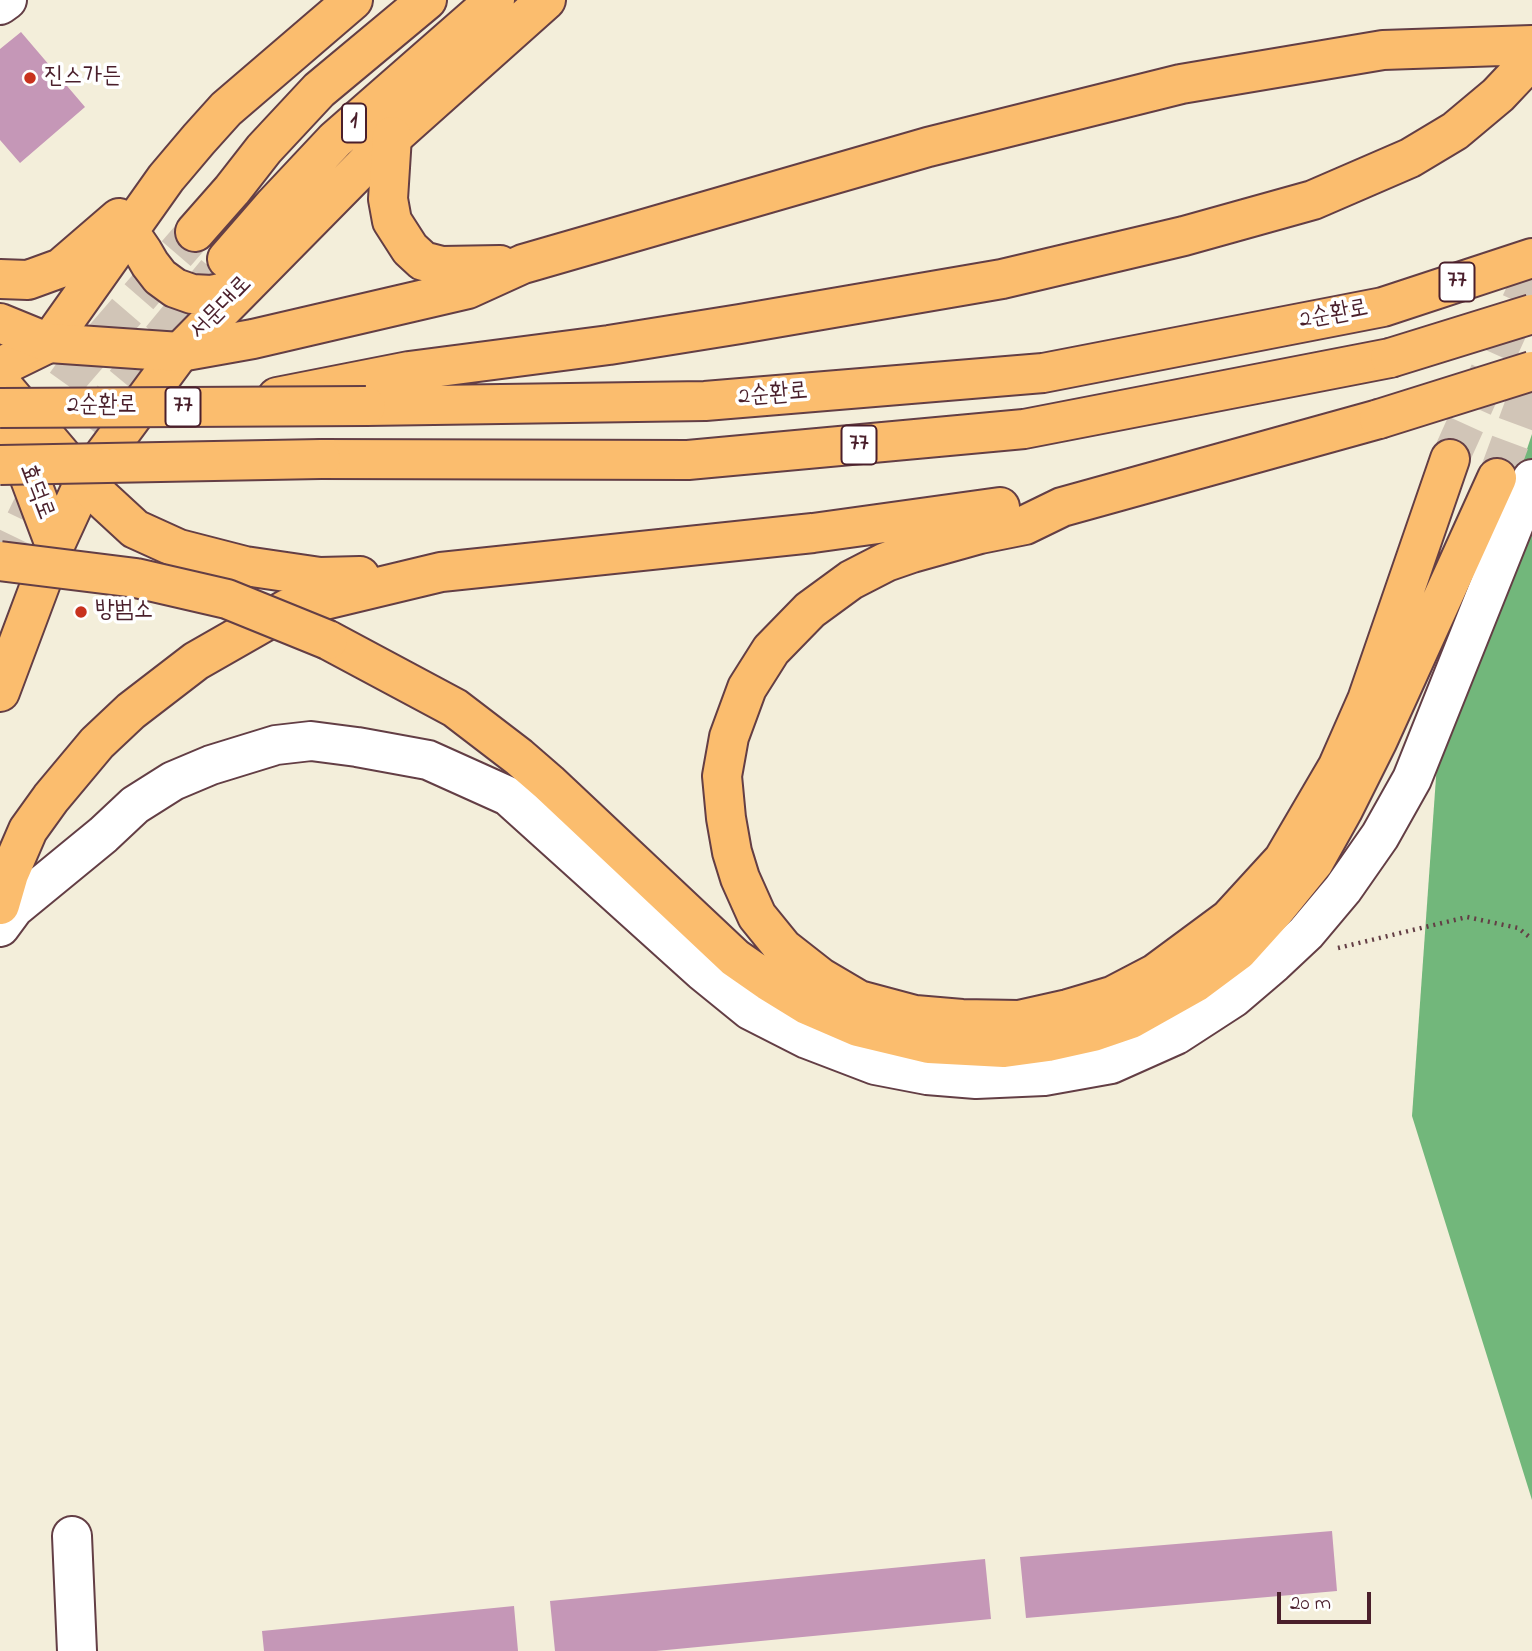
<!DOCTYPE html>
<html>
<head>
<meta charset="utf-8">
<style>
	body { margin:0 }
	#map { position:relative; width:1532px; height:1651px; overflow:hidden; background:#f3eeda; font-family:"Indie Flower",sans-serif }
	canvas { display:block }
	.scale { position:absolute; left:1277px; top:1592px; width:94px; height:32px; box-sizing:border-box; border:4px solid #4a1f2b; border-top:0; padding-left:9px; font-size:21px; line-height:24px; white-space:nowrap; color:#4a1f2b; -webkit-text-stroke:5px #fff; paint-order:stroke }
</style>
</head>
<body>
<div id="map">
<canvas width="1532" height="1651"></canvas>
<div class="scale">20 m</div>
</div>
<script>
const ctx = document.querySelector('canvas').getContext('2d');
ctx.lineJoin = 'round';
function fill(path, color) { ctx.fillStyle = color; ctx.fill(path, 'evenodd'); }
const shape = rows => new Path2D(rows.map(r => 'M' + r).join(''));
function stroke(path, color, width, dash) { ctx.strokeStyle = color; ctx.lineWidth = width; ctx.lineCap = dash ? 'butt' : 'round'; ctx.setLineDash(dash || []); ctx.stroke(path); }
function drawText(font, color, halo, rows, align = 'center') {
  ctx.font = font + ' "Indie Flower","Poor Story",sans-serif'; ctx.lineWidth = 7; ctx.setLineDash([]); ctx.textBaseline = 'middle'; ctx.strokeStyle = halo; ctx.fillStyle = color; for (const [text, x, y, turn = 0] of rows) {
    ctx.save(); ctx.translate(x, y); ctx.rotate((+turn || 0) * Math.PI / 180); ctx.textAlign = isNaN(turn) ? turn : align; if (halo) ctx.strokeText(text, 0, 0); ctx.fillText(text, 0, 0); ctx.restore();
  }
}
fill(shape([
	[1532,434,1532,1500,1412,1116,1441,707]
]), '#72b77b');
fill(shape([
	[21,32,85,107,20,163,0,140,0,49],
	[1332,1531,1337,1591,1026,1618,1020,1557],
	[985,1559,991,1619,656,1651,555,1651,550,1601],
	[514,1606,518,1651,264,1651,262,1631]
]), '#c597b7');
stroke(shape([
	[32,430,73,373,195,232],
	[0,572,45,479,216,272]
]), '#d1c5b7', 38, [38, 19]);
stroke(shape([
	[1450,459,1532,277],
	[1497,478,1532,383]
]), '#d1c5b7', 38, [38, 19]);
const minor = shape([
	[0,5,7,0],
	[0,927,14,908,103,835,135,805,173,781,211,765,276,745,311,741,357,747,428,760,508,796,702,971,750,1010,807,1039,875,1065,927,1075,976,1079,1044,1076,1111,1064,1176,1035,1233,998,1274,963,1306,933,1343,889,1380,836,1412,779,1532,479],
	[72,1536,77,1651]
]);
const major = shape([
	[128,230,143,252,150,264,160,277,175,288,192,294,212,295,241,288],
	[195,232,232,190,264,149,319,90,427,0],
	[227,259,274,205,335,140,495,0],
	[0,279,28,280,61,268,119,218],
	[0,367,49,343,166,178,199,139,226,109,353,0],
	[6,390,84,482],
	[0,399,55,545],
	[0,692,55,545,84,482,180,352,388,141,546,0]
]);
const highway = shape([
	[392,136,388,199,392,221,410,249,423,261,442,266,500,265],
	[0,323,49,343,180,352,253,339,468,289,523,264,928,147,1181,84,1383,50,1532,45],
	[277,397,409,371,609,345,740,324,1002,279,1184,236,1313,200,1410,158,1455,131,1498,95,1532,59],
	[366,406,705,401,1043,373,1383,307,1532,258],
	[1379,419,1062,507,1025,525,980,534,912,553,886,562,851,580,810,610,771,650,747,688,729,737,722,776,726,818,732,852,740,878,757,916,783,948,820,977,859,1000,915,1015,962,1019,1019,1020,1068,1009,1112,996,1156,973,1229,919,1283,860,1338,766,1367,700,1450,459],
	[321,459,688,460,1024,429,1390,358],
	[84,482,135,529,179,549,245,566,320,577,360,576],
	[328,640,455,708,519,757,549,783,735,958,768,981,807,1005,858,1027,929,1044,1004,1048,1048,1042,1093,1032,1131,1019,1195,983,1238,951,1275,910,1314,862,1343,810,1378,740,1497,478],
	[0,905,9,874,28,830,51,798,97,743,131,711,196,661,287,609,441,572,813,533,1000,507]
]);
stroke(minor, '#633e45', 42);
stroke(major, '#633e45', 42);
stroke(highway, '#633e45', 42);
stroke(shape([
	[1338,948,1467,917,1518,928,1532,939]
]), '#633e45', 4.5, [2, 5]);
stroke(minor, '#fff', 38);
stroke(major, '#fbbd6e', 38);
stroke(highway, '#fbbd6e', 38);
const highwayBridge = shape([
	[1390,358,1532,314],
	[0,408,366,406],
	[1379,419,1532,371],
	[0,465,321,459],
	[0,561,136,578,227,599,328,640]
]);
stroke(highwayBridge, '#633e45', 42, []);
stroke(highwayBridge, '#fbbd6e', 38);
for (const [x, y, r, color] of [
	[30,78,7,"#c8321e"],
	[81,612,7,"#c8321e"]
]) { const dot = new Path2D(); dot.arc(x, y, r, 0, 2 * Math.PI); ctx.fillStyle = color; ctx.fill(dot); stroke(dot, '#fff', 2.5); }
for (const [x, y, w] of [
	[354,123,24],
	[1457,282,35],
	[183,407,35],
	[859,445,35]
]) { const box = new Path2D(); box.roundRect(x - w / 2, y - 19.5, w, 39, 5); ctx.fillStyle = '#fff'; ctx.fill(box); stroke(box, '#4a1f2b', 2); }
drawText('bold 23px', '#4a1f2b', null, [
	["1",354,123],
	["77",1457,282],
	["77",183,407],
	["77",859,445]
]);
drawText('24px', '#4a1f2b', '#fff', [
	["진스가든",44,78],
	["방범소",95,612]
], 'left');
drawText('24px', '#4a1f2b', '#fff', [
	["서문대로",222,309,-46],
	["2순환로",1334,316,-11],
	["2순환로",773,396,-5],
	["2순환로",102,407],
	["효덕로",35,492,69]
]);
</script>
</body>
</html>
